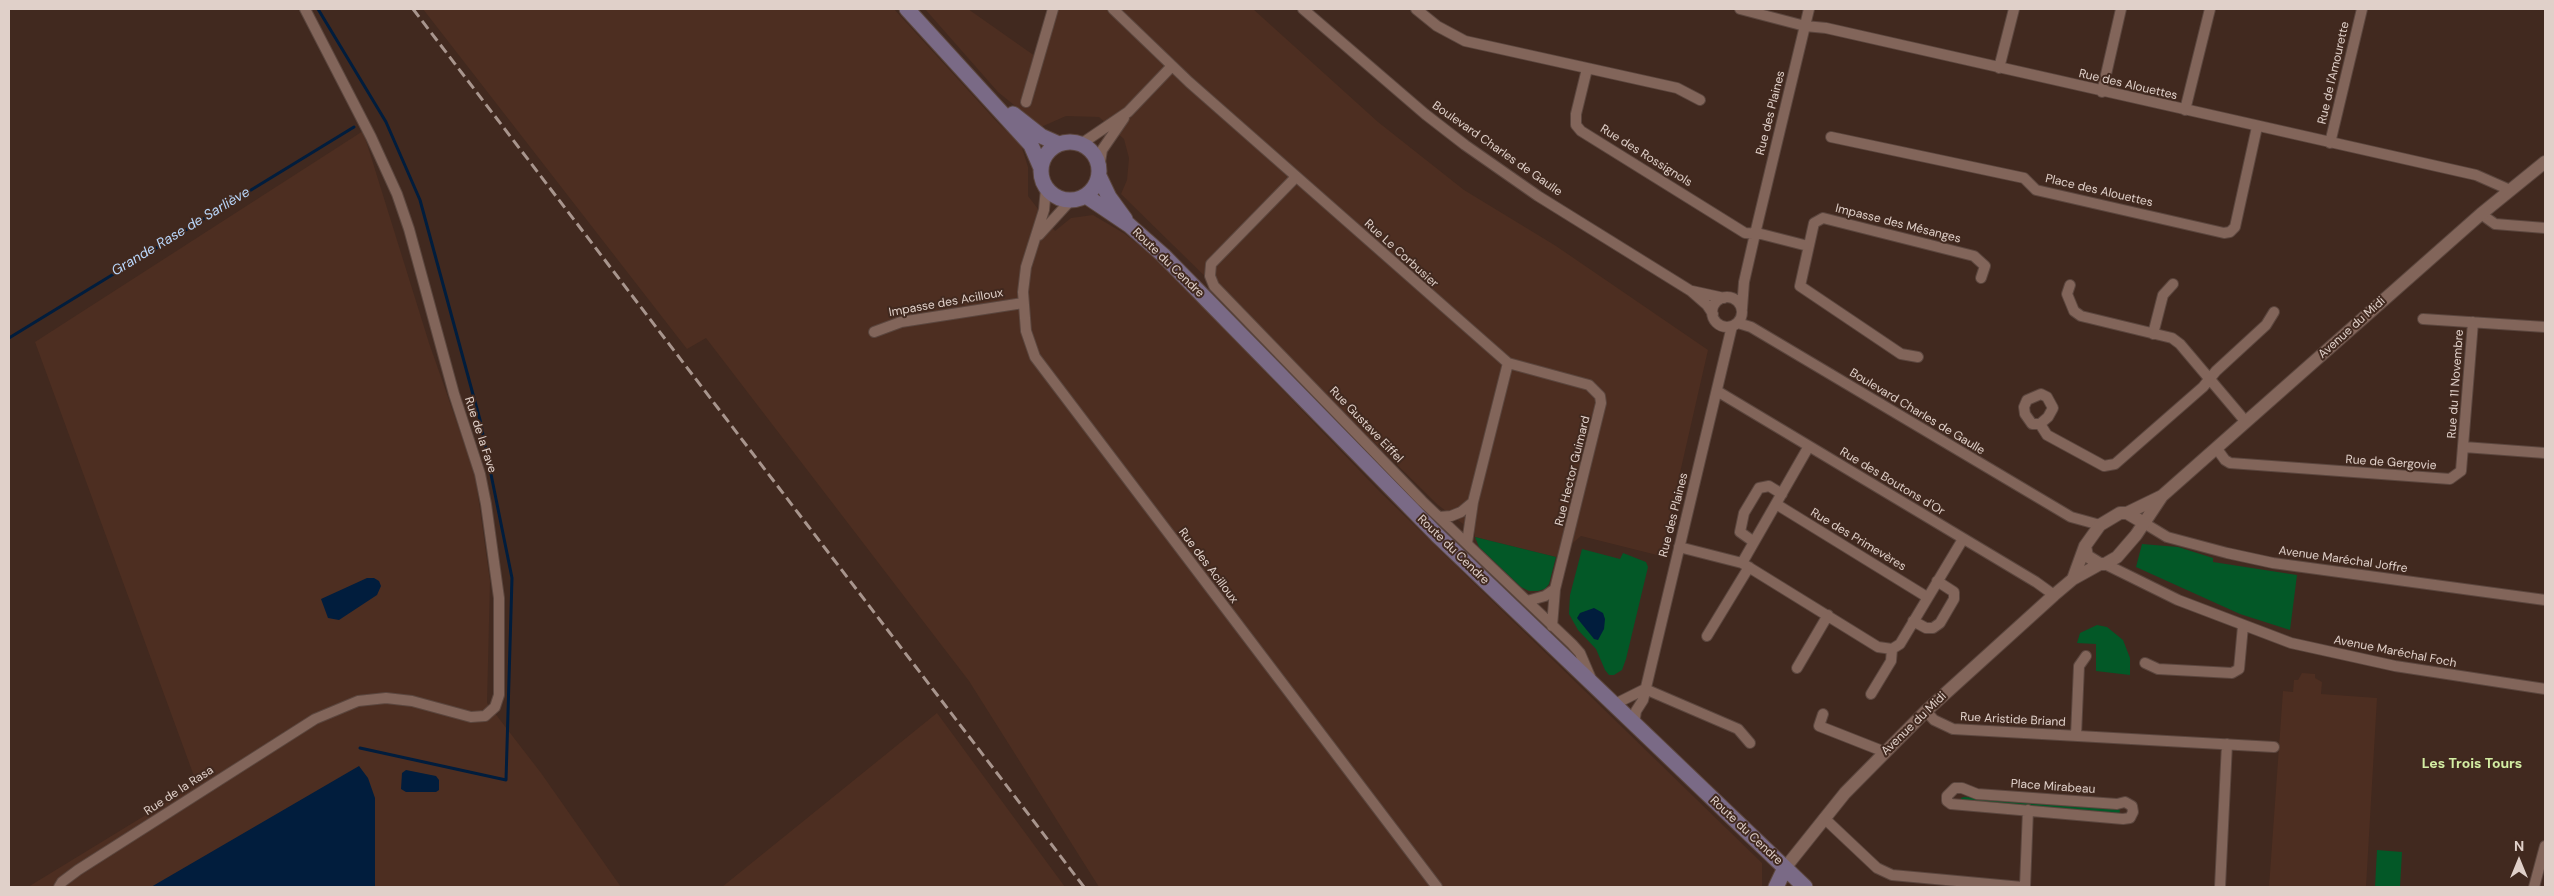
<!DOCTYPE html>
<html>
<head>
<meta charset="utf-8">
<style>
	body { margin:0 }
	#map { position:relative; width:2554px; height:896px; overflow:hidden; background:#41291f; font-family:"DM Sans",sans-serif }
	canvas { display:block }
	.frame { position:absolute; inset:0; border:10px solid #e0d0c9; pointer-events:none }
	.north { position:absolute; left:2494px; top:836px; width:50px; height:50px; -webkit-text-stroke:4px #41291f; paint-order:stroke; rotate:0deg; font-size:14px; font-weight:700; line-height:20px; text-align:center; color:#e0d0c9 }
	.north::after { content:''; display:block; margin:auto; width:18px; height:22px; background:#e0d0c9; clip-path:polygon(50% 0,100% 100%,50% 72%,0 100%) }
</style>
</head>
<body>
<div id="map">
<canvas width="2554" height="896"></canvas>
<div class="frame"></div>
<div class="north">N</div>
</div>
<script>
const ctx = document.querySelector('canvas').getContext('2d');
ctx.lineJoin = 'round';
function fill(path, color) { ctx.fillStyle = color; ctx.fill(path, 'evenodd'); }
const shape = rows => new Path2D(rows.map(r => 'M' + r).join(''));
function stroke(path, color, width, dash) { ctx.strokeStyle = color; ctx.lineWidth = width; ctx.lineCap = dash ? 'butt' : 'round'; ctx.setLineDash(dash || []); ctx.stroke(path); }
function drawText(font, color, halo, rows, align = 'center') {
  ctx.font = font + ' "DM Sans",sans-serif'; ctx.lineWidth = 4; ctx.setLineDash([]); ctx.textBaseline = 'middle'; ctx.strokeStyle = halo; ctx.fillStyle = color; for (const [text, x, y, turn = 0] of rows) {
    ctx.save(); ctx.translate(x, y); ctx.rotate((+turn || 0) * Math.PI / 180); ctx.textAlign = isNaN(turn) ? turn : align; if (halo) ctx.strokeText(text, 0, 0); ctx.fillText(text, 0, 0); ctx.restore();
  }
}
fill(shape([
	[423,9,894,9,998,123,1021,145,1028,167,1028,196,1055,231,1071,218,1093,215,1125,234,1160,262,1380,492,1762,863,1762,887,1099,887,969,681,706,338,687,349],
	[925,9,968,9,1042,61,1058,9,1253,9,1378,122,1464,190,1556,246,1708,350,1661,556,1581,536,1556,557,1475,537,1475,533,1438,505,1121,194,1127,180,1129,158,1124,139,1099,117,1066,116,1041,127,998,92],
	[363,131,429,343,475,474,490,581,487,703,541,773,621,887,28,887,190,788,194,776,35,342],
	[2302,673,2315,674,2315,678,2322,682,2321,694,2377,698,2366,887,2269,887,2283,691,2293,692,2294,680,2298,680],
	[937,713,1065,887,722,887]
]), '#4d2e21');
fill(shape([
	[1475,537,1556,557,1549,584,1545,589,1538,591,1529,591,1521,587,1479,547],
	[2142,544,2178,547,2213,558,2213,562,2297,575,2290,630,2240,614,2136,567],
	[1582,549,1620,559,1623,553,1646,562,1648,567,1626,659,1622,670,1614,675,1609,675,1605,670,1596,649,1578,630,1569,614,1570,595],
	[2097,625,2107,627,2123,640,2130,658,2130,675,2096,671,2096,644,2077,643,2080,633],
	[1964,797,2119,808,2120,812,2117,814,1961,802,1961,798],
	[2377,850,2402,852,2400,887,2375,887]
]), '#035827');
fill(shape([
	[367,578,374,578,379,581,381,586,377,595,339,620,328,618,321,599],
	[1594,608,1603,613,1605,619,1604,629,1598,640,1594,639,1577,618,1580,613],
	[359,766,368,778,375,798,375,887,151,887],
	[406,770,436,776,439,780,439,790,436,792,406,792,401,789,402,773]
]), '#011d3d');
stroke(shape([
	[318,9,386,122,420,200,480,420,512,578,506,780,360,748],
	[9,338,354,127]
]), '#011d3d', 3);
const minor = shape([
	[1113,9,1189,82,1508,363,1473,502,1467,543],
	[1303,9,1425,114,1465,145,1538,196,1691,291,1707,305,1713,314],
	[1416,9,1437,26,1465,41,1677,88,1700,100],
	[1740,9,1805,26,1826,28,2476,175,2510,190],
	[1999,68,2014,9],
	[1587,69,1576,114,1576,125,1581,131,1745,233,1761,234,1808,246],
	[2102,92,2121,9],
	[1026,102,1053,9],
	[2185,110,2210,9],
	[1831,137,2024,178,2036,190,2224,233,2230,232,2235,227,2257,127],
	[2330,143,2362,9],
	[1081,144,1128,112,1172,66],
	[1099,168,1102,150,1124,118],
	[1296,177,1211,264,1210,276,1214,286,1422,501,1572,644,1580,653,1592,681],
	[1046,188,1044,210,1026,267,1023,292,1026,331,1035,357,1437,887],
	[2481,214,2495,224,2545,228],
	[1039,235,1071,200],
	[2070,285,2067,294,2074,311,2081,316,2172,338,2180,344,2246,422],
	[1692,291,1724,298],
	'1712 312a15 15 0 1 1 30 0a15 15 0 1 1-30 0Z',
	[1742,309,1744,282,1755,234,1809,9],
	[2423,319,2545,327],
	[1738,323,1751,327,2071,517,2100,525],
	[874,332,901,322,1023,303],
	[2153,334,2163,295,2173,284],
	[1918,357,1901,354,1800,286,1814,223,1823,218,1974,256,1985,266,1981,278],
	[1508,363,1589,385,1600,396,1601,403,1555,589,1552,626],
	[1717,391,2036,582,2054,595],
	[2040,424,2048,417,2053,408,2047,397,2041,394,2027,400,2024,407,2025,414,2032,424,2040,424,2047,435,2104,466,2115,464,2203,387,2216,371,2266,325,2274,312],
	[2464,447,2545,453],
	[2217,449,2225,460,2230,463,2450,479,2461,471,2473,322],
	[1776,504,1927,597],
	[1439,517,1451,516,1461,512,1473,502],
	[2144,523,2167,537,2227,553,2273,563,2545,600],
	[1754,542,1740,532,1744,513,1759,488,1769,486,1782,494],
	[1679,547,1742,563,1878,647,1892,649,1900,644,1963,539],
	[1742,563,1809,446],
	[2105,564,2178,600,2291,643,2395,666,2545,689],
	[1527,601,1545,596,1555,589],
	[1913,621,1926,628,1933,628,1940,623,1954,599,1954,592,1937,581],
	[1707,636,1749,567],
	[2145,663,2158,669,2232,673,2239,669,2243,626],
	[1797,668,1828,615],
	[1645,689,1738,729,1750,743],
	[1871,694,1891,661,1892,649],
	[1613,705,1645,689],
	[1926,711,1934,720,1953,729,2274,747],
	[1823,714,1819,726,1885,752],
	[1634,724,1636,711,1643,700,1732,326],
	[2076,736,2079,666,2086,656],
	[1955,788,1962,788,1977,794,2117,804,2125,802,2132,806,2133,812,2130,818,2123,819,1951,804,1947,801,1947,796,1955,788],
	[1824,818,1877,868,1892,875,2022,887],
	[59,887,62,882,78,870,315,719,358,701,386,698,412,701,471,717,485,716,495,707,499,695,499,598,486,504,480,474,454,394,409,229,397,194,371,137,305,9],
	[2025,887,2028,810],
	[2220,887,2227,744],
	[2534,887,2545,846]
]);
const tertiary = shape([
	[2127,513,2162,496],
	[2085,546,2087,556,2100,564,2105,564,2117,557,2136,535,2162,496,2481,214,2545,162],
	[2073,579,2085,546,2100,525,2120,513,2127,513,2144,523],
	[1785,868,1845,793,1926,711,2054,595,2073,579,2100,564]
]);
const secondary = shape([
	[907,9,1031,145,1041,168],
	[1013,114,1041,136,1059,144],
	'1041 171a29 29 0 1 1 58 0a29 29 0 1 1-58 0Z',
	[1099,176,1109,197,1125,219],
	[1086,196,1129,225,1163,255,1437,535,1805,887],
	[1776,887,1785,868]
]);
stroke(minor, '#5b463e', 12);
stroke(tertiary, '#5b463e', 14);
stroke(secondary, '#5b463e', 17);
stroke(minor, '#82655a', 10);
stroke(tertiary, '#82655a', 12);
stroke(secondary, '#7a6a86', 15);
stroke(shape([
	[413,9,1084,887]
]), '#a8958d', 3, [10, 5]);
drawText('12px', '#e0d0c9', '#41291f', [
	["Rue de l'Amourette",2334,73,-77],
	["Rue des Alouettes",2128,85,13],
	["Rue des Plaines",1771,113,-76],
	["Boulevard Charles de Gaulle",1497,149,35],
	["Rue des Rossignols",1646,156,32],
	["Place des Alouettes",2099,191,13],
	["Impasse des Mésanges",1898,224,14],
	["Rue Le Corbusier",1401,254,42],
	["Route du Cendre",1168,263,44],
	["Impasse des Acilloux",946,303,-10],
	["Avenue du Midi",2352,328,-42],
	["Rue du 11 Novembre",2456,384,-86],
	["Boulevard Charles de Gaulle",1917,412,31],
	["Rue Gustave Eiffel",1366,425,46],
	["Rue de la Fave",480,435,72],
	["Rue de Gergovie",2391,463,4],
	["Rue Hector Guimard",1573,471,-76],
	["Rue des Boutons d'Or",1892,482,31],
	["Rue des Plaines",1674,515,-76],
	["Rue des Primevères",1858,540,31],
	["Route du Cendre",1453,550,44],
	["Avenue Maréchal Joffre",2343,560,8],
	["Rue des Acilloux",1208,566,53],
	["Avenue Maréchal Foch",2395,652,11],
	["Rue Aristide Briand",2013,720,3],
	["Avenue du Midi",1914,724,-44],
	["Place Mirabeau",2053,787,4],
	["Rue de la Rasa",179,791,-33],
	["Route du Cendre",1746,831,43]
]);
drawText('italic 14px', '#b9d6fa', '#41291f', [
	["Grande Rase de Sarliève",181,232,-31]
]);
drawText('bold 14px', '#d3eda3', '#41291f', [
	["Les Trois Tours",2472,764]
]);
</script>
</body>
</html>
